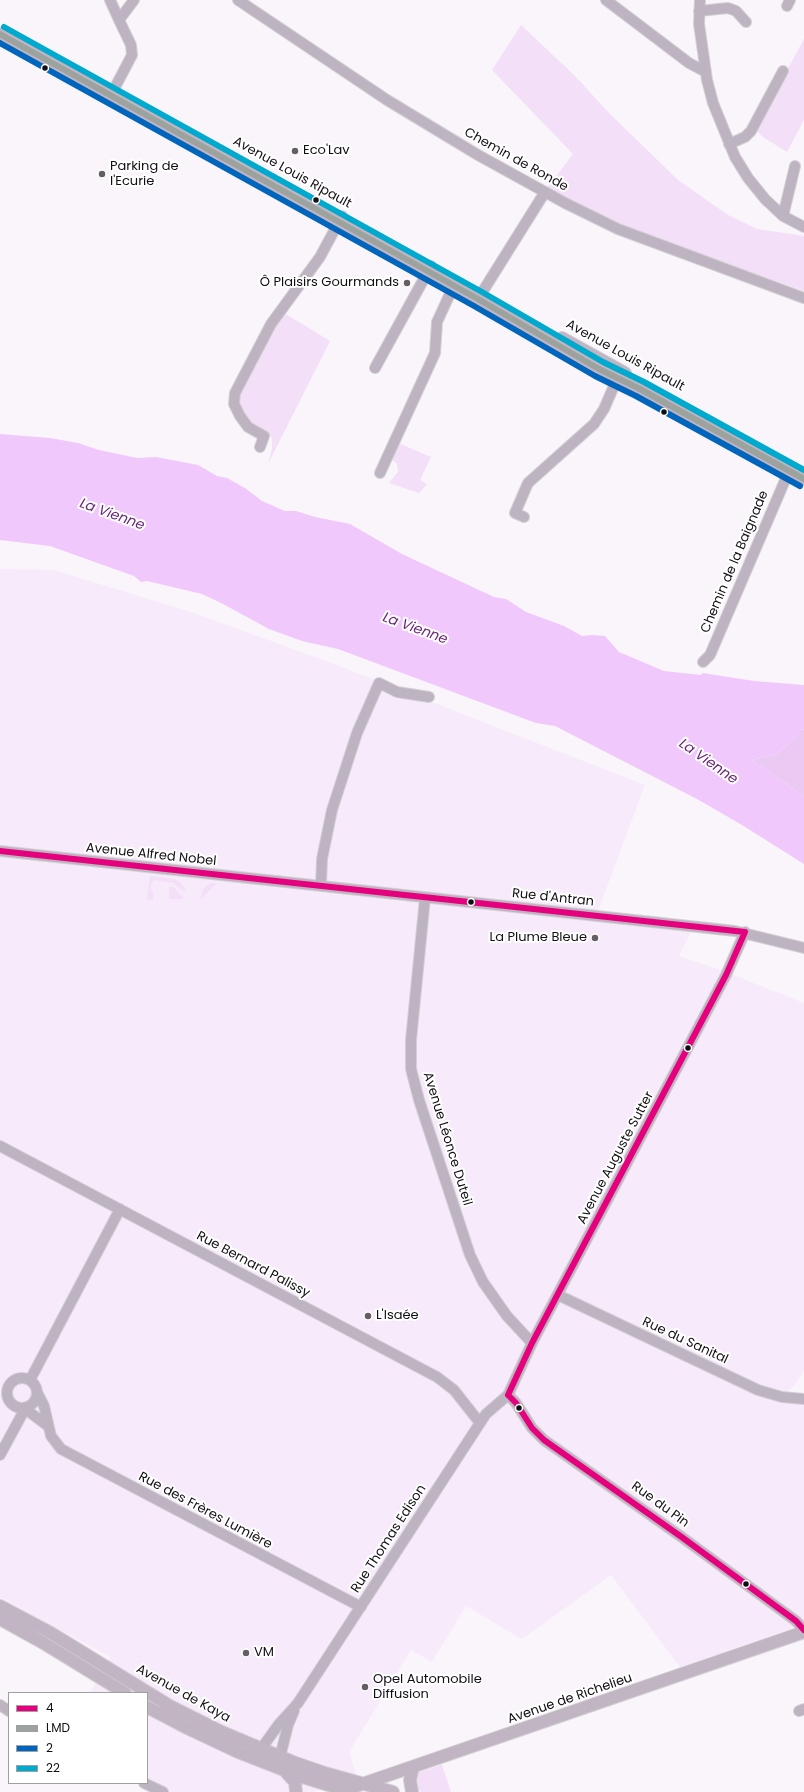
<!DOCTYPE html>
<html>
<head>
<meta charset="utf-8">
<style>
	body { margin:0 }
	#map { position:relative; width:804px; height:1792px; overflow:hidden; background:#f9f5fa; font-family:Poppins,sans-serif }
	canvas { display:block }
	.legend { position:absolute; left:8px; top:1692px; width:140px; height:92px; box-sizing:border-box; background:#fff; border:1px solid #a09fa1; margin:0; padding:5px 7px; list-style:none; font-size:12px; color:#120e14 }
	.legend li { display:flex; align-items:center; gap:8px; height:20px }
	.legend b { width:20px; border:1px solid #a09fa1 }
</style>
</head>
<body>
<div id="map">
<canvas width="804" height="1792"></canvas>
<ul class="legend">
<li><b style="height:5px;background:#e5007d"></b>4</li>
<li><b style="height:5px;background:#9ca29d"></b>LMD</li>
<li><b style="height:5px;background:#0065bd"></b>2</li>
<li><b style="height:5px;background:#00a9ce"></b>22</li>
</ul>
</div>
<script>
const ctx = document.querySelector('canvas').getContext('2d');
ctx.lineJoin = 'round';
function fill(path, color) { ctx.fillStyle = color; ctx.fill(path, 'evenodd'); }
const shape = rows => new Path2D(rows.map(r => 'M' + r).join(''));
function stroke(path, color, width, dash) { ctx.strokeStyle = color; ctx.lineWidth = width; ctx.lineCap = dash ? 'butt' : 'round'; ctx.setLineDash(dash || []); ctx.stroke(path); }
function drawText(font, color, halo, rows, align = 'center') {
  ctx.font = font + ' Poppins,sans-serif'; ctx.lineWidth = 4; ctx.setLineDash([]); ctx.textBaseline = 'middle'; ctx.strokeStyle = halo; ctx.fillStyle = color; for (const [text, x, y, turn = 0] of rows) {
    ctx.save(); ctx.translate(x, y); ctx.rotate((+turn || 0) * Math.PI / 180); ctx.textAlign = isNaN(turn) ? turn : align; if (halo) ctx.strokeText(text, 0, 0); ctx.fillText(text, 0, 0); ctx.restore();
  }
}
fill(shape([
	[0,569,54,570,194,613,337,665,645,785,598,911,691,932,679,956,723,971,804,1003,804,1370,796,1383,784,1396,804,1397,804,1624,680,1667,611,1575,522,1639,466,1606,432,1662,411,1650,349,1752,357,1777,313,1792,171,1792,147,1781,147,1693,90,1693,110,1657,0,1597]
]), '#f7ebfb');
fill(shape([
	[521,25,575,76,610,114,678,180,728,215,757,229,804,236,804,291,636,231,593,213,547,188,573,154,492,70],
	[804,39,804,120,787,152,763,137,755,129],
	[284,313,330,341,268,464,272,449,272,438,247,419,239,405,239,397,267,338],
	[398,443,431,457,420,480,427,484,419,493,389,483,398,472,397,464,391,459],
	[150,876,175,879,181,883,186,891,183,891,173,883,154,880,151,885,151,890,153,891,153,900,147,899],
	[210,883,217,883,200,900,203,889],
	[169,887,174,887,180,895,183,896,183,899,169,899],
	[442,1765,451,1792,421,1792,418,1789,415,1782,416,1775,419,1772]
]), '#f3dff8');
fill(shape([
	[804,729,804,796,752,760,775,755,795,739,799,731]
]), '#eac9f2');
fill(shape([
	[0,434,50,438,78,443,99,450,137,458,156,457,198,465,217,476,227,478,245,488,262,501,285,511,296,511,315,517,350,524,402,554,494,597,506,599,526,612,564,626,582,636,592,635,605,636,619,652,664,671,701,675,703,673,754,681,804,685,804,729,799,731,795,739,775,755,752,760,804,796,804,864,742,825,697,799,555,726,536,723,338,649,302,641,269,629,223,604,202,594,147,581,141,582,134,576,50,546,0,540]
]), '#f1c8fb');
const minor = shape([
	[110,0,119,20],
	[238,0,387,100,478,155,565,203,618,229,804,298],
	[606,0,689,63,706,72],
	[700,0,699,24,707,80,713,103,735,157,748,178,765,199,783,216,804,227],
	[787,6,790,0],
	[699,11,728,8,736,11,746,22],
	[111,95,132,55,131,45,119,20,134,0],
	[729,144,745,137,751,131,783,71],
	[783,216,795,166],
	[478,299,545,192],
	[375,368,431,266],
	[260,447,264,436,248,427,240,416,234,404,235,393,271,324,320,257,342,216],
	[380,473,435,353,437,322,454,285],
	[524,517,515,513,528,483,594,424,604,409,620,372],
	[703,662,710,655,789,471],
	[0,851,735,931,804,948],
	[321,886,322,859,332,810,357,733,379,683,397,692,429,697],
	[425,898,411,1040,411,1069,419,1100,470,1255,483,1282,507,1316,532,1343],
	[0,1146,437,1377,454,1390,480,1423],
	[558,1295,758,1390,782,1397,804,1399],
	'7 1393a15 15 0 1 1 30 0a15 15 0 1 1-30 0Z',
	[30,1380,120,1209],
	[37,1392,44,1406,51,1436,61,1449,361,1607],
	[508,1395,516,1403,532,1428,544,1440,683,1538,796,1621,804,1630],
	[0,1455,26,1407,28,1411,48,1426],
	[0,1705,9,1711],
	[799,1711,804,1709],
	[260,1756,261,1749,279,1724,298,1703,480,1423,486,1414,508,1395,532,1343,726,975,745,932],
	[275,1761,280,1757,288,1725,294,1711],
	[144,1783,163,1792]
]);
const major = shape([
	[0,34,478,299,599,369,640,389,804,479],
	[562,338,625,373],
	[0,1606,51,1633,170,1706,222,1732,293,1762,325,1773,393,1792],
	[0,1619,45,1644,125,1693],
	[147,1707,187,1728,238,1752,299,1776,348,1791],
	[286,1772,295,1782,296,1792],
	[339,1792,804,1632],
	[412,1792,410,1780,413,1767]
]);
stroke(minor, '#d3d1d4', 12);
stroke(major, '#d3d1d4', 14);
stroke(minor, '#beb3c1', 10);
stroke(major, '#c1b4c3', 12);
stroke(shape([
	[0,851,745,932],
	[508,1395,532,1343,726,975,745,932],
	[508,1395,516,1403,532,1428,544,1440,683,1538,796,1621,804,1630]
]), '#e5007d', 6);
stroke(shape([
	[0,34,478,299,599,369,640,389,804,479]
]), '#9ca29d', 6);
stroke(shape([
	[0,43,474,306,595,376,636,396,800,486]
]), '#0065bd', 6);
stroke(shape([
	[4,27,482,292,603,362,644,382,804,470]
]), '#00a9ce', 6);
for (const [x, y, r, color] of [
	[45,68,3.5,"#120e14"],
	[295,151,4,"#635f64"],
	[102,174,4,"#635f64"],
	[316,200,3.5,"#120e14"],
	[407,283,4,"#635f64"],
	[664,412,3.5,"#120e14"],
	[471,902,3.5,"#120e14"],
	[595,938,4,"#635f64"],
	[688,1048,3.5,"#120e14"],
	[368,1316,4,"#635f64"],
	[519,1408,3.5,"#120e14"],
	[746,1584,3.5,"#120e14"],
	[246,1653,4,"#635f64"],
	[365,1687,4,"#635f64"]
]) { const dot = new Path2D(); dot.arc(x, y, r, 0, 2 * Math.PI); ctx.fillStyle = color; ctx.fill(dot); stroke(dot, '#fff', 1.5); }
drawText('13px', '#120e14', '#fff', [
	["Eco'Lav",303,151],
	["Parking de",110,167],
	["l'Ecurie",110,182],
	["Ô Plaisirs Gourmands",399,283,"right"],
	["La Plume Bleue",587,938,"right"],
	["L'Isaée",376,1316],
	["VM",254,1653],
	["Opel Automobile",373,1680],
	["Diffusion",373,1695]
], 'left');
drawText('13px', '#120e14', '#fff', [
	["Chemin de Ronde",516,160,29],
	["Avenue Louis Ripault",292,173,29],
	["Avenue Louis Ripault",625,356,29],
	["Chemin de la Baignade",735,562,-67],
	["Avenue Alfred Nobel",151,855,6],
	["Rue d'Antran",553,898,6],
	["Avenue Léonce Duteil",447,1139,73],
	["Avenue Auguste Sutter",616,1158,-62],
	["Rue Bernard Palissy",253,1265,28],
	["Rue du Sanital",685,1341,25],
	["Rue du Pin",660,1505,36],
	["Rue des Frères Lumière",205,1511,28],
	["Rue Thomas Edison",389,1539,-57],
	["Avenue de Kaya",183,1694,29],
	["Avenue de Richelieu",570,1699,-19]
]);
drawText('italic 14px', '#69277a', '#fff', [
	["La Vienne",112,515,20],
	["La Vienne",415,629,20],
	["La Vienne",708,762,35]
]);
</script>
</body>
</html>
